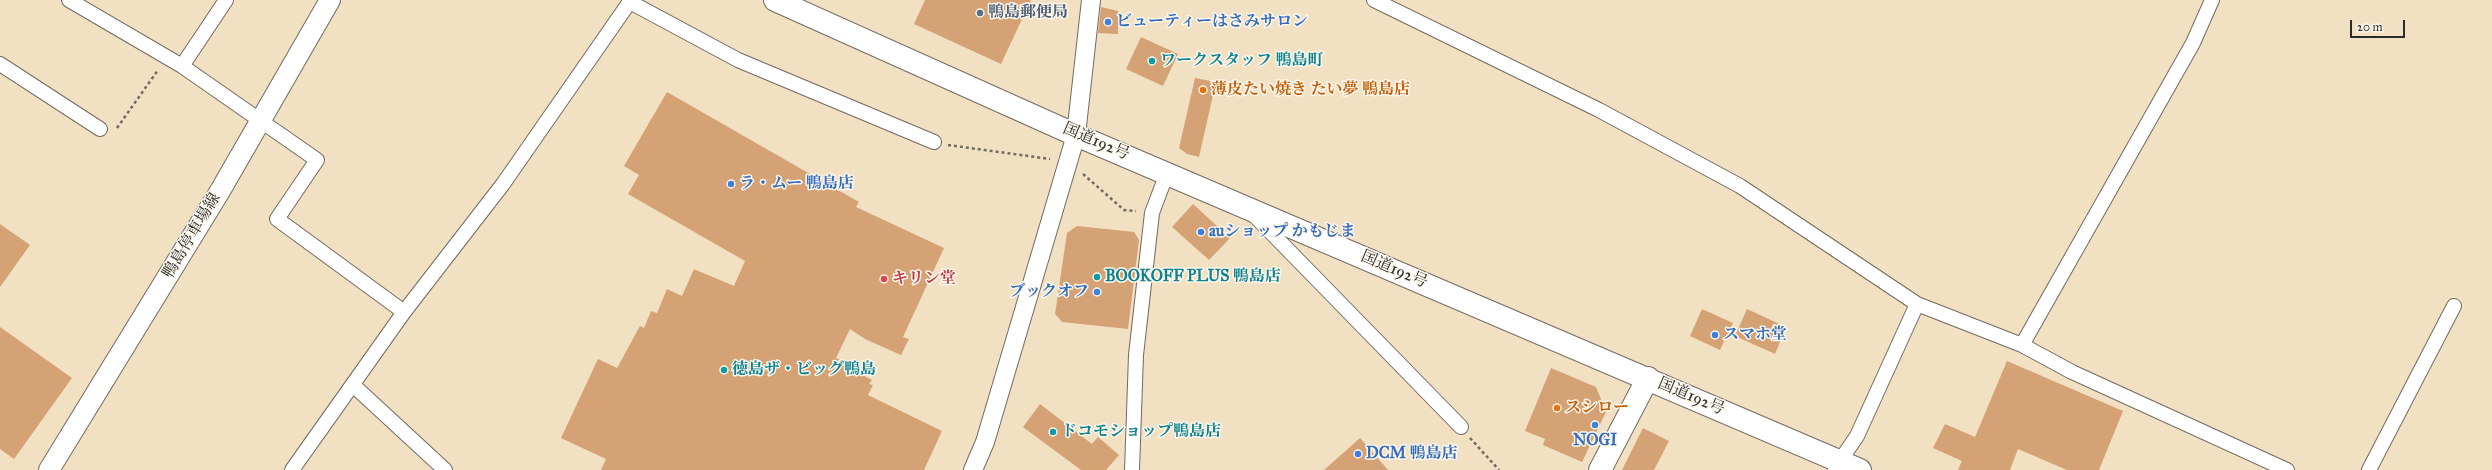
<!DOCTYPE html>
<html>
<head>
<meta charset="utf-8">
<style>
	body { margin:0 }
	#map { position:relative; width:2492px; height:470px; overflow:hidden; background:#f2e0c3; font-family:"IM FELL Great Primer",serif }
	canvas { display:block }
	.scale { position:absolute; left:2350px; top:20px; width:55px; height:18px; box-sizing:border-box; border:2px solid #2b2b2b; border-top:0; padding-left:5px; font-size:12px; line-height:14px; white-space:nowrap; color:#2b2b2b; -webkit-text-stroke:3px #fbf7ec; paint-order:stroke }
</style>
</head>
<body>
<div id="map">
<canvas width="2492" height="470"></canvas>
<div class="scale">20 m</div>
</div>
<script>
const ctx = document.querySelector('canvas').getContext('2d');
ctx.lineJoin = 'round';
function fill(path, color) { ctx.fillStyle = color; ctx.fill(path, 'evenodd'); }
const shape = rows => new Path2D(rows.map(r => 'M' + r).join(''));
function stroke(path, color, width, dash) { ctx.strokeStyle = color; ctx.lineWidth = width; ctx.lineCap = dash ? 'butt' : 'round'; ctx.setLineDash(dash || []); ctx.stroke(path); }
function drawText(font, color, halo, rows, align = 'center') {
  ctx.font = font + ' "IM FELL Great Primer","Noto Serif JP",serif'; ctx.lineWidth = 3; ctx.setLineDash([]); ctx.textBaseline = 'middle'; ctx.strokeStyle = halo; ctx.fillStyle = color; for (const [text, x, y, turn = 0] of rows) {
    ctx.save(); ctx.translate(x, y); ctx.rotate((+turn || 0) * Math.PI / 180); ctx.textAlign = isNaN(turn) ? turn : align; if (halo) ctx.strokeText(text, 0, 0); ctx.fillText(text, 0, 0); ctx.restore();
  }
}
fill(shape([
	[925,0,1031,0,1001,64,914,24],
	[1101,7,1118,11,1118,34,1098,33],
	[1141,37,1178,54,1163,86,1126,69],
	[1195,78,1216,82,1199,157,1187,154,1179,148],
	[667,92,859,202,856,207,944,248,903,337,909,339,901,355,865,339,850,329,836,358,857,367,855,371,872,380,869,384,873,385,868,395,942,431,924,470,601,470,606,459,561,438,598,359,617,368,640,326,644,328,651,311,657,313,667,289,682,296,694,269,734,286,745,261,628,194,639,175,624,166],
	[1193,204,1230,238,1209,260,1172,227],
	[0,224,30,245,0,287],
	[1077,226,1134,232,1139,240,1128,329,1062,322,1055,314,1067,233],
	[1702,309,1733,323,1720,350,1690,336],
	[1747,309,1786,327,1775,354,1735,336],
	[0,327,72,378,14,459,0,449],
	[2007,361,2123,411,2099,470,2067,470,2018,449,2010,470,1958,470,1962,461,1933,448,1945,424,1975,437],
	[1551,368,1596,387,1606,412,1582,462,1543,445,1545,439,1525,431],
	[1040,404,1092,444,1098,437,1119,455,1106,470,1081,470,1023,427],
	[1643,428,1669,441,1654,470,1622,470],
	[1360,438,1388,470,1324,470]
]), '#d4a274');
const minor = shape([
	[69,0,182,66,317,160,277,219,404,312],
	[1374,0,1599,110,1740,186,1917,304,2022,345,2072,372,2287,470],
	[630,2,738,60,934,142],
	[0,64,100,129],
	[182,66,226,0],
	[1253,214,1461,427],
	[2022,345,2193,43,2212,0],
	[353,385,445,470],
	[1835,468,1857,436,1917,304],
	[292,470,404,312,503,184,631,0],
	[1132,470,1136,355,1152,213,1167,173],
	[2369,470,2454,306]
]);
const tertiary = shape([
	[973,470,985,442,1076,135,1091,0]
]);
const secondary = shape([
	[49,470,220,191,330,0]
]);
const trunk = shape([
	[775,0,1076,135,1860,470],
	[1600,470,1648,378]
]);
stroke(minor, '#716a60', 16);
stroke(tertiary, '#716a60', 20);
stroke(secondary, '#716a60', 22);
stroke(trunk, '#716a60', 24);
stroke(shape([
	[117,128,158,70],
	[948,145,1050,159],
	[1083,174,1124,210,1136,211],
	[1470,438,1499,470]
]), '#716a60', 2.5, [3, 3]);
stroke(minor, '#fff', 14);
stroke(tertiary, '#fff', 18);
stroke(secondary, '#fff', 20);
stroke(trunk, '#fff', 22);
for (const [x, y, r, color] of [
	[980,13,4,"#5c6f8a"],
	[1108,22,4,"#3f7fe0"],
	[1152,61,4,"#0f9aa8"],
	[1203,90,4,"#e8710a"],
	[731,184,4,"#3f7fe0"],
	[1201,232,4,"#3f7fe0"],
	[1097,277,4,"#0f9aa8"],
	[884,279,4,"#e0444e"],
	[1097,292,4,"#3f7fe0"],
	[1715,335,4,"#3f7fe0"],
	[724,370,4,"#0f9aa8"],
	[1557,408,4,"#e8710a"],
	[1595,425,4,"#3f7fe0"],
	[1053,432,4,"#0f9aa8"],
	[1358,454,4,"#3f7fe0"]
]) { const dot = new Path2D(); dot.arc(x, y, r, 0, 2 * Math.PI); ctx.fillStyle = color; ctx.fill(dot); stroke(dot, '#fbf7ec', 1.5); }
drawText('bold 16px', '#4e5e75', '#fbf7ec', [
	["鴨島郵便局",988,13]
], 'left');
drawText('bold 16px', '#366cbe', '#fbf7ec', [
	["ビューティーはさみサロン",1116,22],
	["ラ・ムー 鴨島店",739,184],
	["auショップ かもじま",1209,232],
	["ブックオフ",1089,292,"right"],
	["スマホ堂",1723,335],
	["NOGI",1595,441,"center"],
	["DCM 鴨島店",1366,454]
], 'left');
drawText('bold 16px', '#0d838f', '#fbf7ec', [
	["ワークスタッフ 鴨島町",1160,61],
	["BOOKOFF PLUS 鴨島店",1105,277],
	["徳島ザ・ビッグ鴨島",732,370],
	["ドコモショップ鴨島店",1061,432]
], 'left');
drawText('bold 16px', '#c56008', '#fbf7ec', [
	["薄皮たい焼き たい夢 鴨島店",1211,90],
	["スシロー",1565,408]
], 'left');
drawText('16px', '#2b2b2b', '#fbf7ec', [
	["国道192号",1096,142,23],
	["鴨島停車場線",192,236,-59],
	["国道192号",1394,270,23],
	["国道192号",1691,397,23]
]);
drawText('bold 16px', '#be3a42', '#fbf7ec', [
	["キリン堂",892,279]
], 'left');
</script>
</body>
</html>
